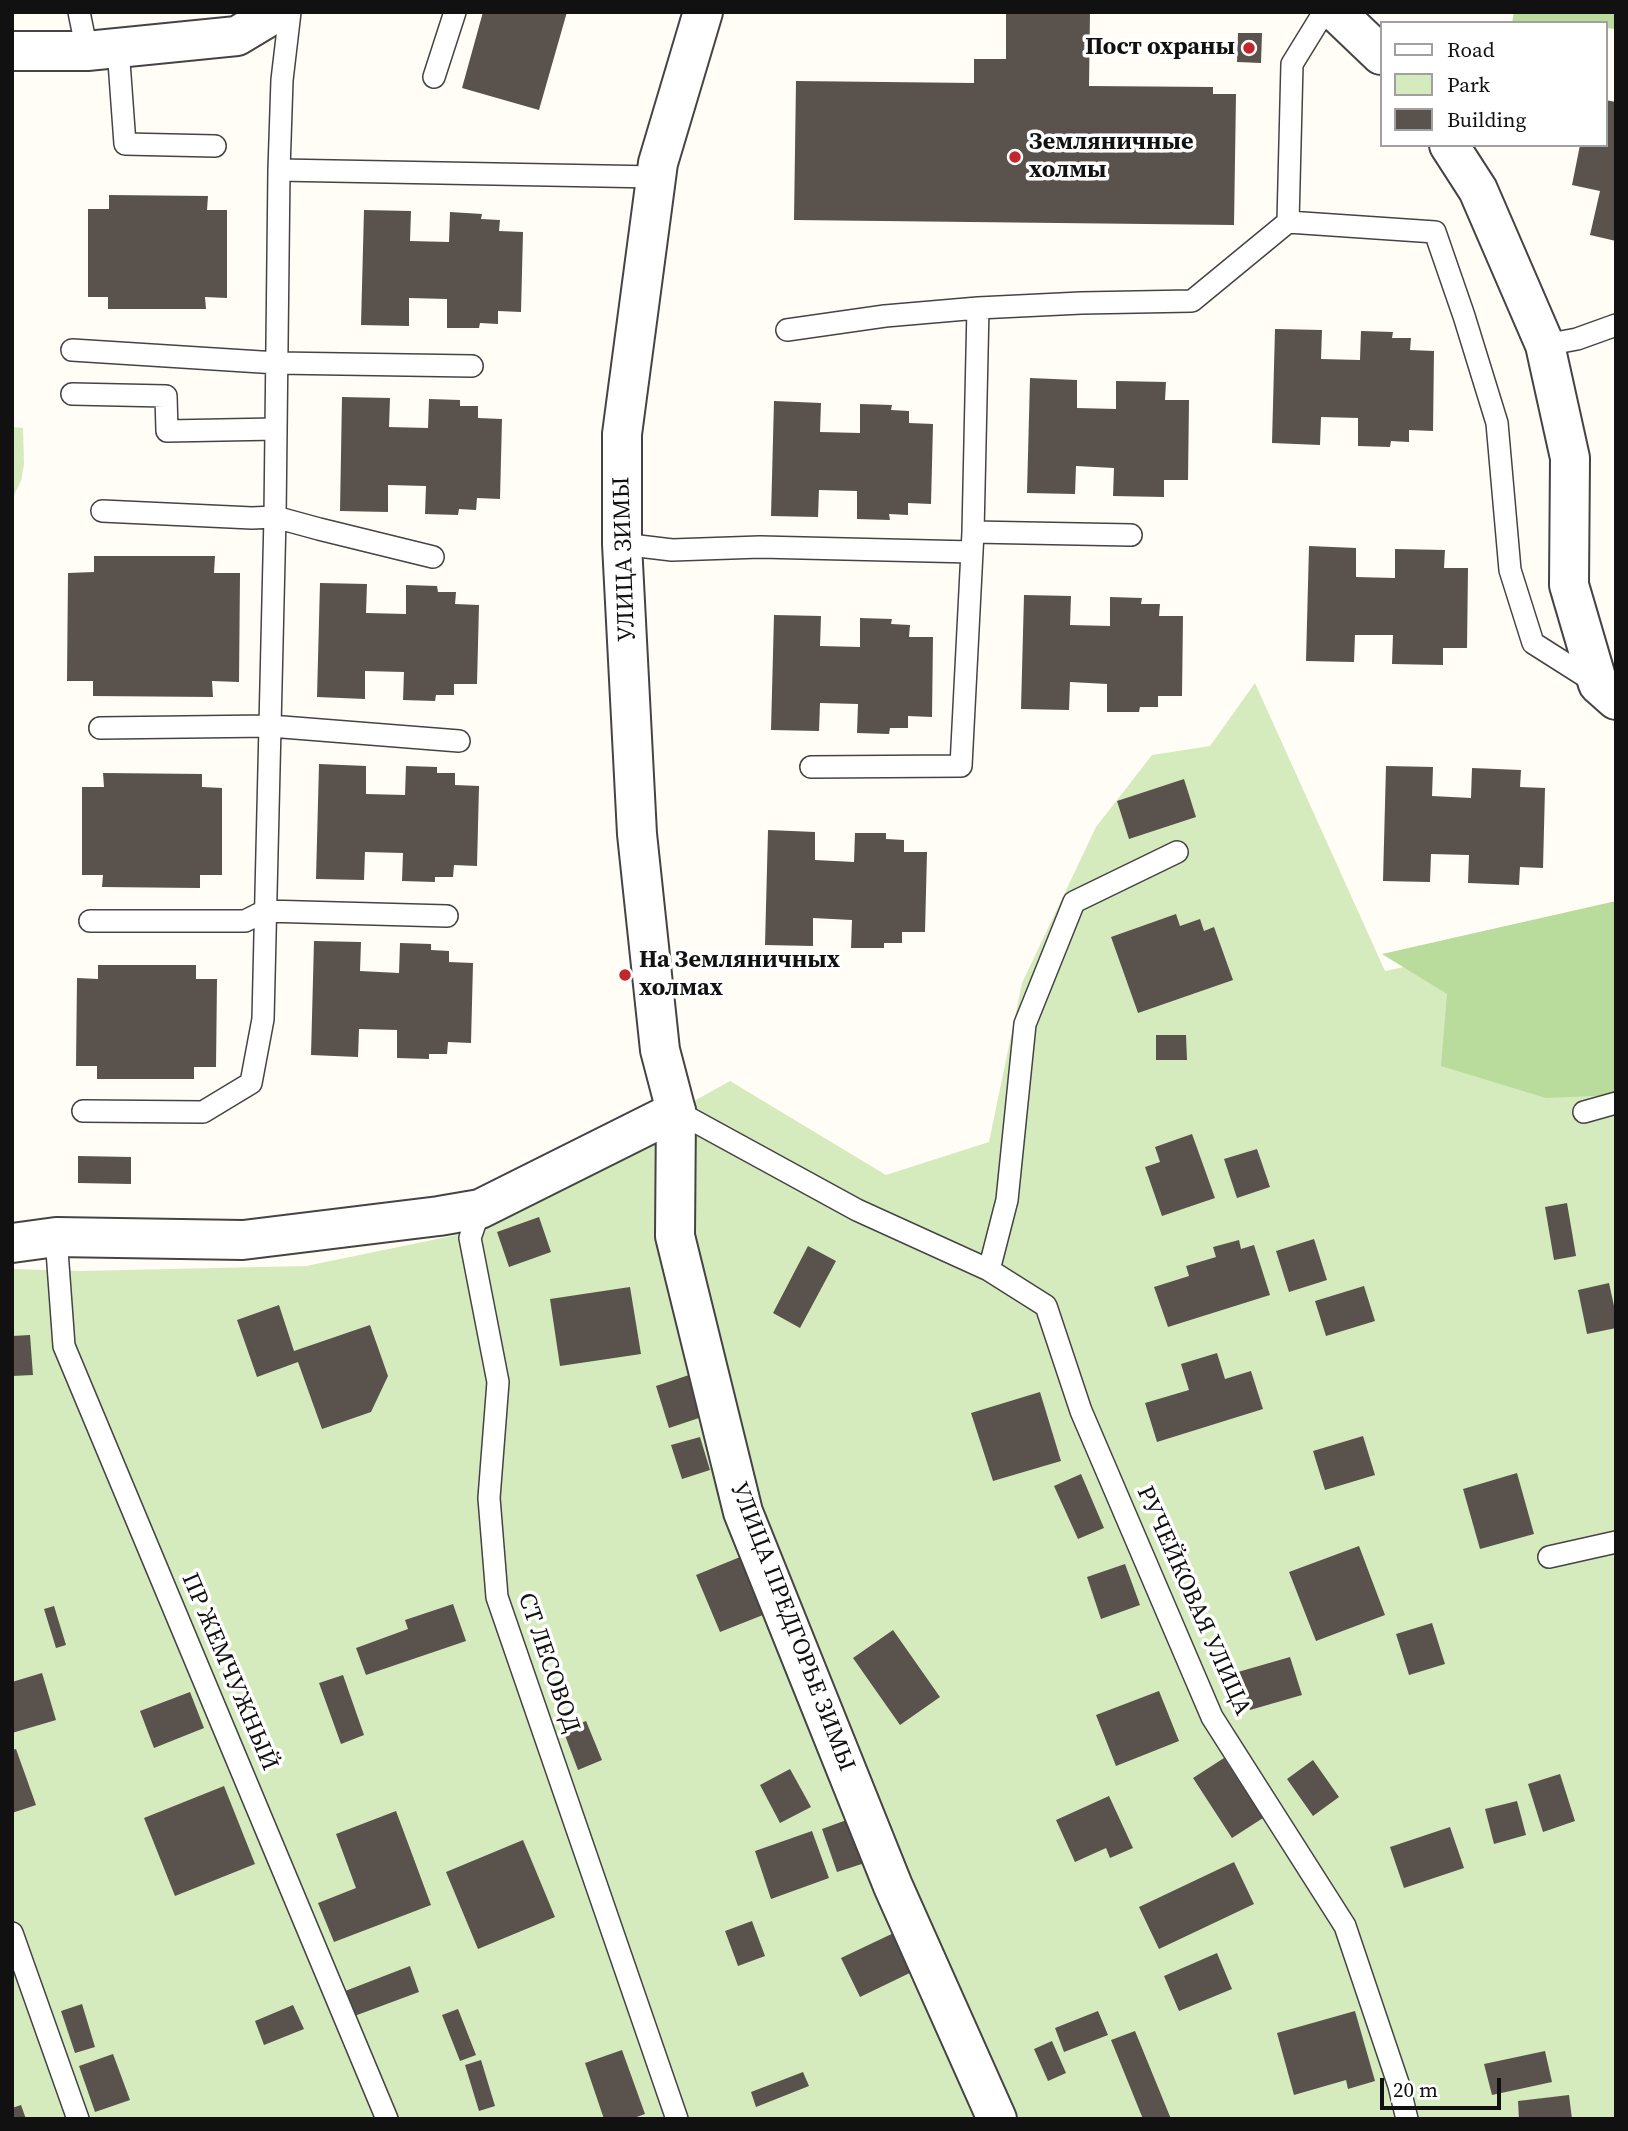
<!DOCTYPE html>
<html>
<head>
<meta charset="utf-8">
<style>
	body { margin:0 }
	#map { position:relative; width:1628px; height:2131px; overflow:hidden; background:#fffdf5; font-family:"Source Serif 4",serif }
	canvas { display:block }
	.frame { position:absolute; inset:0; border:14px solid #111; pointer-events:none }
	.legend { position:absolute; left:1380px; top:21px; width:228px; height:126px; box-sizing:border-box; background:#fff; border:2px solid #a0a0a0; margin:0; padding:9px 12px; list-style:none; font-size:21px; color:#111 }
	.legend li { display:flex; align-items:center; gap:14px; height:35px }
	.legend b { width:35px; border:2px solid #a0a0a0 }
	.scale { position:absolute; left:1380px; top:2078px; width:121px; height:32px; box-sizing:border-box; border:4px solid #111; border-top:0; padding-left:9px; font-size:21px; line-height:24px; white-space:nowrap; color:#111; -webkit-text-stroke:5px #fff; paint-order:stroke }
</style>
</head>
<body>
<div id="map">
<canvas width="1628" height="2131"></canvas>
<div class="frame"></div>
<ul class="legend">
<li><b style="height:9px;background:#fff"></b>Road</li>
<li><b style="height:19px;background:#d5ebbd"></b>Park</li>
<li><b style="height:19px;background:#5a524d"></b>Building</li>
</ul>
<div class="scale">20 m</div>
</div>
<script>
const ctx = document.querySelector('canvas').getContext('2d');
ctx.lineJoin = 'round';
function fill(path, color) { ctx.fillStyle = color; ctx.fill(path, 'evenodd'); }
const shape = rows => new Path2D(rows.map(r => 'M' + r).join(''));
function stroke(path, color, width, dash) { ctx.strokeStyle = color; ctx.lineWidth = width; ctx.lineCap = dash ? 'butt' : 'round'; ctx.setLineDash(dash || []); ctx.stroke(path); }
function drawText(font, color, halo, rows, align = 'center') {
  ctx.font = font + ' "Source Serif 4",serif'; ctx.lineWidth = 7; ctx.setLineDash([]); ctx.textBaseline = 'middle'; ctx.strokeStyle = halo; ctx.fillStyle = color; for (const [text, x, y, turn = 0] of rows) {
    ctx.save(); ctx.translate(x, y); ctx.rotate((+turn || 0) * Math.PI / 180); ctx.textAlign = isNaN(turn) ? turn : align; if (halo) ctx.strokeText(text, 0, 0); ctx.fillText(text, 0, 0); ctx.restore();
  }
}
fill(shape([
	[12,427,23,428,24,464,21,481,12,499],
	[1255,683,1385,971,1616,923,1616,2119,12,2119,12,1269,80,1271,306,1266,486,1229,622,1141,730,1081,886,1175,989,1142,1022,983,1096,827,1152,755,1210,746]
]), '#d5ebbd');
fill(shape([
	[1514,12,1616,12,1616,29,1605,28,1605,23,1512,23],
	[1616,901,1616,1095,1546,1098,1441,1066,1447,994,1382,954]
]), '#b9dc9c');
fill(shape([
	[483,12,567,12,539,110,462,88],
	[1006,12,1090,12,1089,86,1213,87,1213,94,1236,94,1234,225,794,220,796,81,974,83,974,59,1006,59],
	[1238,33,1262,33,1261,63,1237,62],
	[1605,100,1616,102,1616,241,1590,235,1600,191,1572,185,1580,145,1605,145],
	[109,195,208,196,207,210,227,210,227,298,205,297,206,309,108,309,108,297,88,297,88,209,109,209],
	[364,210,411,211,410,241,449,242,450,212,482,214,481,219,500,220,499,231,523,232,521,312,498,311,498,324,480,323,479,328,447,328,447,299,409,298,409,326,361,325],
	[1275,329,1322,330,1321,359,1360,360,1361,331,1393,332,1392,338,1411,338,1410,350,1434,351,1433,431,1409,430,1409,442,1391,441,1390,447,1358,446,1358,418,1321,417,1320,445,1272,443],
	[1030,378,1077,380,1077,408,1116,409,1116,381,1166,382,1165,400,1189,400,1188,480,1164,480,1164,497,1113,496,1114,468,1076,466,1075,494,1027,493],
	[342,397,390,398,389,427,428,428,429,399,460,400,460,406,478,406,478,418,502,419,500,499,477,498,476,510,459,509,458,515,425,514,426,486,388,485,388,512,340,511],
	[774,401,821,403,820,432,860,433,860,404,892,405,891,410,909,411,909,423,933,424,931,504,908,503,908,515,889,514,890,520,857,519,857,491,819,490,818,517,771,516],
	[1309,546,1356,548,1356,577,1395,578,1395,549,1445,550,1444,568,1468,568,1467,648,1443,648,1443,665,1392,664,1393,635,1355,635,1354,662,1306,661],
	[94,556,215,556,214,573,240,573,239,682,212,681,213,697,93,696,93,681,67,681,68,573,94,572],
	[320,583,367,584,366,613,406,614,406,585,437,586,438,592,456,592,455,604,479,605,477,684,454,684,454,695,436,695,435,701,403,700,404,672,365,671,365,699,317,697],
	[1024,595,1071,596,1070,625,1110,626,1110,597,1142,598,1141,604,1160,604,1159,616,1183,616,1182,696,1158,696,1158,707,1140,707,1139,712,1107,712,1107,684,1070,682,1069,710,1021,709],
	[774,615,821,616,820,646,860,647,860,618,892,619,891,624,910,625,909,637,933,637,932,717,908,716,908,728,890,728,889,734,857,733,858,704,820,703,819,731,771,730],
	[319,764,366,766,366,794,405,795,406,766,437,767,437,773,455,773,455,785,479,786,477,866,454,865,453,877,435,877,435,882,402,881,403,853,365,852,364,880,316,879],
	[1386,766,1433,767,1432,796,1471,798,1472,768,1521,770,1520,787,1545,788,1543,868,1520,867,1519,885,1468,883,1469,855,1431,854,1430,882,1383,881],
	[103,773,202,774,202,787,222,788,222,875,200,875,200,888,102,887,103,875,82,875,82,787,104,787],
	[1184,779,1196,817,1129,839,1117,801],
	[768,830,815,832,815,860,854,862,855,833,886,833,886,839,904,840,904,852,927,852,925,932,902,932,902,943,884,943,884,948,851,948,852,920,813,918,813,946,765,945],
	[1176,914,1180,926,1200,919,1204,931,1214,927,1233,980,1138,1013,1111,937],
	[314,941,361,942,360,971,399,973,400,943,431,944,431,950,449,951,449,962,473,963,471,1043,448,1042,447,1054,429,1054,429,1059,397,1058,397,1030,359,1029,358,1057,311,1055],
	[98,965,196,965,196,979,217,979,216,1067,194,1067,194,1079,97,1079,97,1066,76,1066,77,978,98,979],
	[1156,1035,1186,1035,1187,1060,1156,1060],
	[1192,1134,1215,1198,1162,1216,1145,1167,1160,1162,1155,1147],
	[1257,1149,1270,1187,1237,1198,1224,1159],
	[78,1156,131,1157,131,1184,78,1183],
	[1567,1203,1576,1256,1554,1260,1545,1207],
	[539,1217,551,1252,509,1267,497,1232],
	[1314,1239,1327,1280,1289,1292,1276,1251],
	[1239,1240,1241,1249,1254,1245,1270,1295,1168,1327,1154,1287,1189,1276,1186,1266,1216,1257,1213,1247],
	[808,1246,836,1261,800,1328,773,1313],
	[1609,1283,1616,1315,1616,1328,1587,1334,1578,1290],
	[1364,1286,1375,1321,1326,1336,1315,1301],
	[630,1287,641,1354,560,1366,550,1299],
	[279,1305,294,1351,370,1325,388,1376,371,1412,322,1429,298,1362,257,1377,237,1320],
	[30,1335,33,1375,12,1376,12,1336],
	[1217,1353,1225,1379,1251,1371,1263,1409,1157,1442,1145,1403,1189,1390,1181,1364],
	[689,1375,702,1417,669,1428,656,1386],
	[1040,1392,1061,1461,993,1481,971,1413],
	[1363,1436,1375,1475,1325,1490,1313,1451],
	[700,1437,710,1470,682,1479,671,1445],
	[1517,1473,1534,1534,1480,1549,1463,1489],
	[1081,1474,1104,1528,1078,1539,1054,1486],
	[1359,1546,1385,1615,1316,1641,1289,1572],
	[745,1555,768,1613,720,1632,696,1575],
	[1125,1564,1140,1605,1101,1619,1087,1577],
	[453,1604,466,1641,366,1675,356,1648,408,1629,405,1620],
	[54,1606,66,1645,56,1648,44,1609],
	[1432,1623,1445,1664,1409,1675,1396,1634],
	[893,1630,940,1697,900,1725,853,1658],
	[1290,1657,1302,1695,1250,1710,1238,1672],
	[42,1673,56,1720,12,1733,12,1682],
	[343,1675,364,1735,341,1744,319,1683],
	[1159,1691,1179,1741,1116,1766,1096,1715],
	[190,1692,204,1728,154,1748,140,1711],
	[586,1721,602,1760,578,1770,563,1730],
	[16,1749,36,1805,12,1813,12,1750],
	[1224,1758,1263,1818,1232,1838,1193,1778],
	[1313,1760,1339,1797,1313,1816,1287,1779],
	[790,1769,811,1807,780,1823,760,1785],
	[1560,1774,1575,1821,1543,1832,1528,1784],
	[224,1786,255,1864,175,1896,144,1818],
	[1109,1796,1133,1848,1110,1858,1106,1848,1075,1862,1056,1820],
	[1517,1801,1526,1835,1494,1844,1485,1809],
	[396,1811,431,1905,334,1942,318,1903,356,1888,336,1834],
	[852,1818,868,1862,837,1872,822,1829],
	[1450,1827,1464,1868,1404,1888,1390,1847],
	[812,1831,829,1878,771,1899,755,1851],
	[523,1840,555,1917,478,1949,446,1872],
	[1234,1862,1254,1904,1159,1949,1139,1907],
	[752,1921,765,1956,738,1966,725,1931],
	[900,1930,918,1969,860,1997,841,1958],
	[1217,1953,1232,1989,1179,2011,1164,1976],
	[410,1966,419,1992,349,2018,340,1993],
	[82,2004,95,2047,75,2053,61,2011],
	[293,2005,304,2029,264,2045,255,2021],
	[458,2009,476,2055,460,2061,442,2015],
	[1098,2011,1108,2035,1064,2052,1055,2028],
	[1355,2011,1375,2081,1348,2089,1346,2080,1294,2095,1277,2033],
	[1135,2031,1171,2119,1143,2119,1111,2040],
	[1052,2041,1066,2073,1048,2081,1034,2049],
	[622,2050,645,2114,631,2119,604,2119,585,2063],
	[1545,2051,1552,2082,1492,2095,1484,2064],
	[113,2054,130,2100,95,2112,79,2066],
	[481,2060,495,2106,479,2111,465,2065],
	[803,2072,809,2086,756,2107,751,2092],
	[1569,2095,1572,2119,1519,2119,1518,2101],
	[21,2105,26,2119,12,2119,12,2108]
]), '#5a524d');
const service = shape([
	[79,12,87,51],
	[118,48,125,144,215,146],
	[434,77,455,12],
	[279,170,656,177],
	[1288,222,1435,232,1464,316,1497,423,1510,570,1533,643,1596,683],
	[787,330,885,316,978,308,1081,303,1192,301,1288,222,1292,64,1324,12],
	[1545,345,1577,339,1616,325],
	[72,350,277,363,472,366],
	[72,394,166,396,167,431,276,429],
	[102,511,252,518,275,517,319,529,433,557],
	[973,532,1131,535],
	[622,544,672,550,760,547,972,552],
	[100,728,270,726,459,741],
	[811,767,961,766,973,532,978,308],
	[90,921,245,921,265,911,447,916],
	[83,1111,203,1112,251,1083,263,1019,275,517,279,170,282,80,290,12],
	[676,1111,857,1210,989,1270,1007,1200,1025,1024,1074,902,1177,852],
	[1584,1112,1616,1103],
	[480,1209,470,1238,498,1382,489,1498,497,1597,677,2119],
	[56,1237,64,1346,387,2119],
	[989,1270,1046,1306,1081,1411,1212,1717,1345,1926,1399,2086,1407,2119],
	[1549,1557,1616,1542],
	[12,1933,78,2119]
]);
const minor = shape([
	[1336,12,1381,55],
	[12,51,87,51,237,36,277,12],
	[1449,145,1478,190,1545,345,1570,458,1569,585,1598,684,1616,700],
	[12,1243,56,1237,243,1240,439,1216,480,1209,676,1111,675,1236,743,1512,893,1886,997,2119]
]);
const tertiary = shape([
	[676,1111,660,1050,637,834,622,544,622,434,658,163,703,12]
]);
stroke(service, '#444', 24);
stroke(minor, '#444', 42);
stroke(tertiary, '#444', 42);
stroke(service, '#fff', 21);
stroke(minor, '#fff', 38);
stroke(tertiary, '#fff', 38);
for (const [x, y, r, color] of [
	[1249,48,7,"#c4262e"],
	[1015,157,7,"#c4262e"],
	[625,975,7,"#c4262e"]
]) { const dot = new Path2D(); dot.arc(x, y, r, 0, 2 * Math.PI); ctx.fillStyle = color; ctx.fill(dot); stroke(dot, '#fff', 2.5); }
drawText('bold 24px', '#111', '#fff', [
	["Пост охраны",1235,48,"right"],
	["Земляничные",1029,143],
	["холмы",1029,171],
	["На Земляничных",639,961],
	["холмах",639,989]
], 'left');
drawText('24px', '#111', '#fff', [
	["УЛИЦА ЗИМЫ",625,559,-92],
	["РУЧЕЙКОВАЯ УЛИЦА",1193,1601,66],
	["УЛИЦА ПРЕДГОРЬЕ ЗИМЫ",792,1627,69],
	["СТ ЛЕСОВОД",548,1663,71],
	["ПР ЖЕМЧУЖНЫЙ",229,1672,67]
]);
</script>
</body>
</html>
